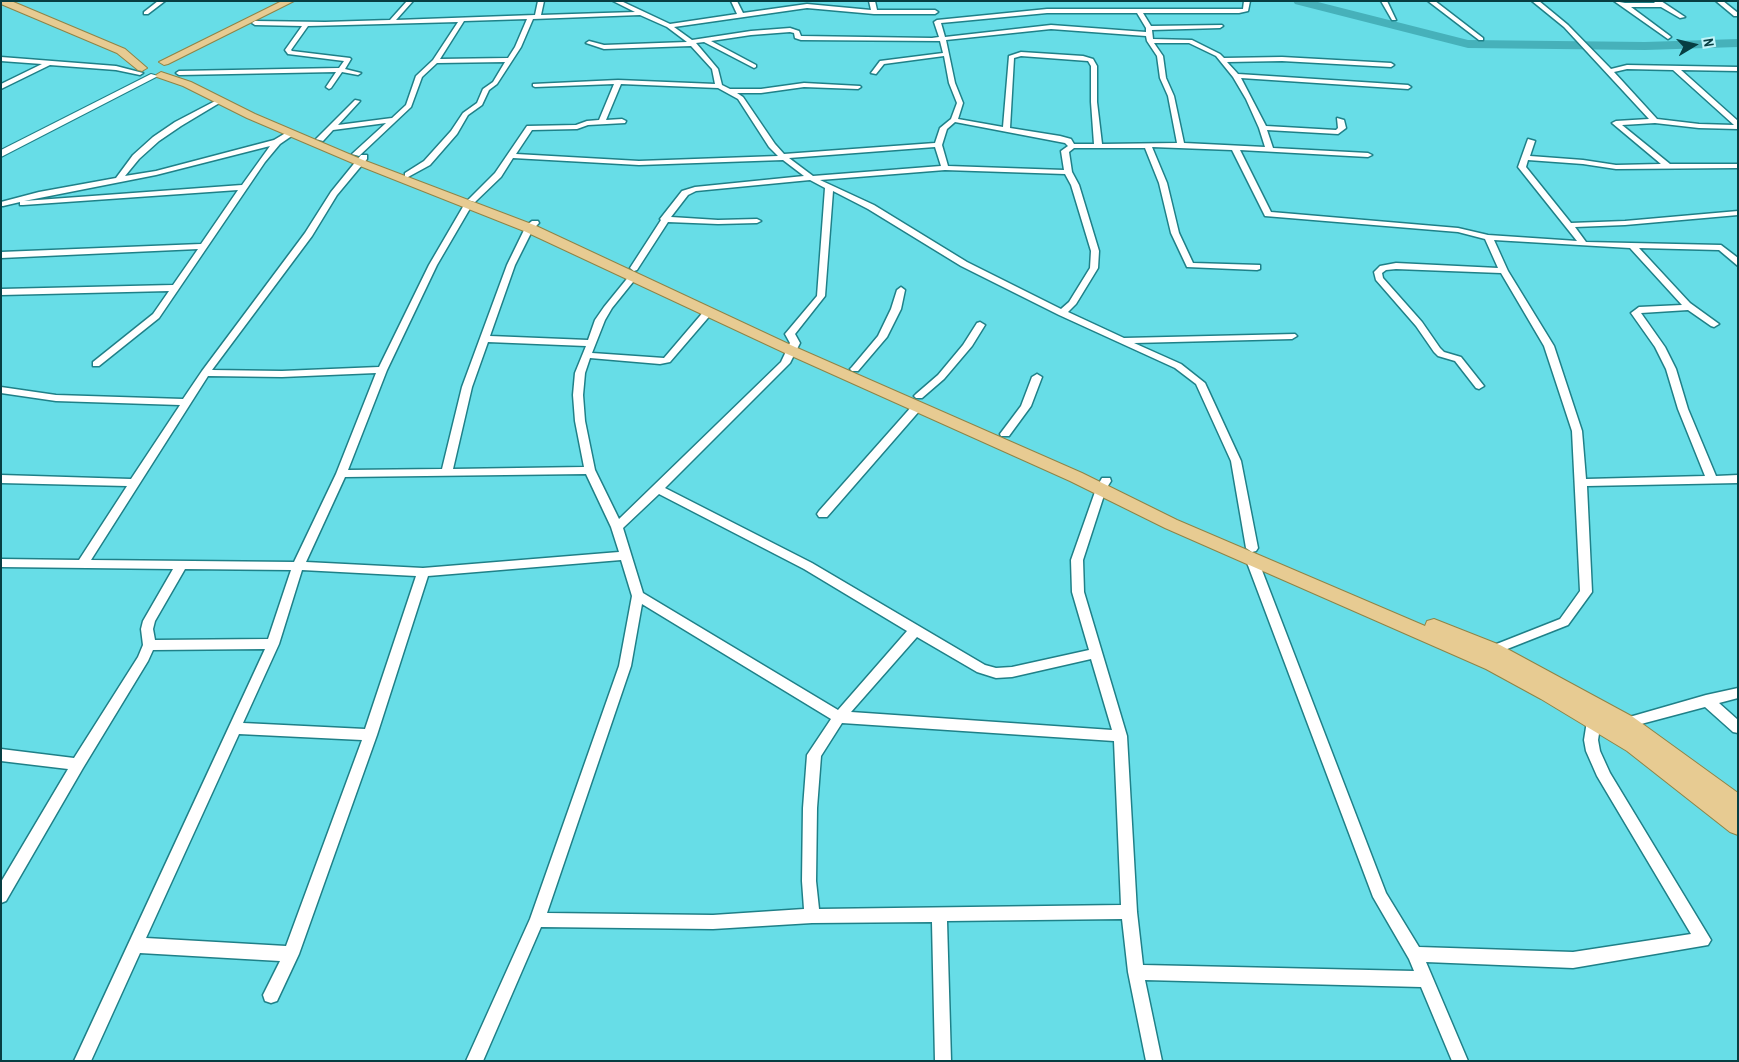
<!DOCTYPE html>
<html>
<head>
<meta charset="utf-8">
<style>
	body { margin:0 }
	#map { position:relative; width:1739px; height:1062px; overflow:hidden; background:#67dde7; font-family:"Archivo Narrow",sans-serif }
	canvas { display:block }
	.frame { position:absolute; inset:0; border:2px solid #073e42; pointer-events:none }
	.north { position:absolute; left:1669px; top:20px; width:50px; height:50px; -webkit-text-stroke:4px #c0f4f9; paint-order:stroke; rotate:81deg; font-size:14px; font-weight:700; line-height:20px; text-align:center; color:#073e42 }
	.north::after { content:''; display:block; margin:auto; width:18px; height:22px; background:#073e42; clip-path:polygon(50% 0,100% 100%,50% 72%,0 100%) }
</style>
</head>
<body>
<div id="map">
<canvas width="1739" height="1062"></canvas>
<div class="frame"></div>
<div class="north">N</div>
</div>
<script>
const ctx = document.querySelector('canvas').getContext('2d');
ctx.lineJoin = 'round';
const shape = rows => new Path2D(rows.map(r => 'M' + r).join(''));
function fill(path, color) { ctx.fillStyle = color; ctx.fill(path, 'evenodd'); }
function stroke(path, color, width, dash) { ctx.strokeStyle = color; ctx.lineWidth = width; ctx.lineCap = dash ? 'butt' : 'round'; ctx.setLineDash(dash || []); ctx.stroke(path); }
fill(shape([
	[1293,1,1314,1,1468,40,1645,42,1738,39,1738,47,1645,50,1468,48,1295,4,1293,1]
]), '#46b1ba');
const minor = shape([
	[158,1,165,1,148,14,144,14,144,12,158,1],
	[407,1,413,1,396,20,535,15,538,1,544,1,541,15,635,12,613,1,621,1,670,24,737,14,731,1,737,1,743,13,807,4,871,10,869,1,875,1,877,10,935,10,938,12,935,14,874,14,807,8,674,27,692,40,751,31,790,28,799,31,801,36,932,38,939,37,934,22,937,20,1047,9,1243,9,1244,1,1250,1,1248,11,1239,13,1143,13,1151,26,1222,25,1223,26,1220,28,1152,30,1153,39,1192,40,1220,54,1224,58,1282,57,1391,63,1394,65,1391,67,1282,61,1227,62,1238,74,1408,85,1411,87,1408,89,1241,78,1266,126,1336,130,1338,128,1337,118,1344,120,1346,128,1338,134,1267,130,1273,148,1368,153,1372,155,1368,157,1240,150,1271,212,1458,228,1488,235,1577,241,1518,167,1528,139,1535,141,1530,156,1583,160,1616,165,1661,164,1612,123,1616,121,1649,119,1564,27,1532,1,1539,1,1568,25,1611,69,1627,65,1738,67,1738,71,1681,70,1738,121,1738,129,1699,128,1655,123,1622,125,1670,164,1738,164,1738,168,1616,169,1583,164,1528,160,1526,167,1571,223,1625,221,1738,211,1738,215,1625,225,1575,227,1586,242,1721,245,1738,258,1738,266,1719,250,1639,248,1690,303,1719,324,1714,327,1711,326,1688,310,1641,313,1665,347,1676,369,1688,409,1716,476,1738,475,1738,483,1587,486,1592,592,1568,625,1497,653,1493,655,1489,653,1487,650,1489,647,1560,619,1580,591,1572,431,1544,346,1501,273,1396,269,1386,270,1382,273,1383,278,1422,322,1440,348,1444,352,1461,357,1484,386,1479,389,1476,388,1455,361,1438,356,1434,352,1416,326,1376,280,1374,272,1380,266,1396,263,1498,268,1485,239,1458,232,1265,216,1232,150,1152,147,1167,183,1179,233,1193,263,1260,265,1260,269,1257,270,1187,267,1171,233,1159,183,1145,148,1074,148,1069,152,1072,172,1079,185,1099,251,1098,268,1076,304,1068,312,1124,338,1295,334,1297,336,1292,339,1134,343,1181,364,1205,383,1241,461,1258,548,1256,551,1252,552,1246,548,1231,461,1196,384,1175,368,1059,315,961,266,868,209,833,191,825,296,795,334,800,343,790,363,665,488,812,563,985,665,996,668,1012,667,1089,650,1072,592,1071,560,1096,489,1102,478,1110,478,1111,481,1106,489,1083,560,1084,592,1127,736,1137,912,1143,965,1414,971,1409,959,1373,897,1246,560,1252,556,1258,560,1386,893,1419,947,1573,952,1691,934,1597,776,1586,751,1584,740,1587,721,1589,717,1594,716,1599,717,1601,721,1598,740,1600,751,1610,773,1708,935,1711,940,1708,945,1573,968,1426,962,1468,1061,1452,1061,1421,987,1145,980,1162,1061,1146,1061,1128,972,1122,919,947,921,951,1061,935,1061,932,922,812,923,713,929,541,927,483,1061,466,1061,530,919,619,666,632,596,621,560,428,576,377,735,299,954,277,1001,271,1003,265,1001,263,995,280,961,140,953,91,1061,74,1061,265,649,153,650,148,661,83,768,6,901,1,903,1,882,68,769,1,761,1,749,74,758,138,657,143,645,141,629,143,621,173,569,1,567,1,559,79,560,127,486,1,483,1,475,131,479,180,405,56,401,1,393,1,387,56,395,183,399,202,371,305,233,331,192,361,155,367,155,367,159,337,195,312,236,212,370,282,371,379,367,429,265,464,205,471,203,472,205,437,265,387,370,348,470,442,469,462,387,507,265,526,226,532,221,538,221,539,223,533,229,515,265,490,336,588,340,595,320,604,307,630,275,633,274,637,277,612,308,605,320,592,353,664,358,705,310,711,310,713,312,670,362,660,364,590,358,585,373,583,395,585,421,595,470,619,519,781,362,790,343,785,334,817,296,825,188,810,180,696,191,688,195,671,217,718,220,757,219,761,221,757,223,718,224,668,222,637,270,634,271,630,268,661,220,660,219,682,191,695,187,804,176,783,160,639,165,513,158,501,177,475,202,468,200,495,173,527,126,576,125,587,121,599,120,614,84,535,87,533,86,533,84,618,80,715,84,712,69,691,46,604,49,586,43,589,41,604,45,687,42,667,27,640,15,533,19,521,47,497,84,489,90,482,105,468,115,457,134,430,165,408,177,405,177,405,173,424,161,451,131,463,113,477,103,483,89,493,82,505,62,437,63,422,77,411,107,359,156,352,154,386,123,333,130,323,141,316,139,355,100,360,101,338,125,392,118,406,105,416,76,433,60,458,22,308,26,291,50,292,51,350,58,351,59,345,69,361,73,358,75,342,72,331,88,329,89,326,87,336,72,179,75,176,73,179,71,339,68,344,61,288,54,285,50,302,26,255,25,252,23,255,21,325,22,390,20,407,1],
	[1047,13,1137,13,1146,28,1146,32,1051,25,945,37,941,23,1047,13],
	[527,19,515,47,508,58,440,59,464,21,527,19],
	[1051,29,1146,36,1147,41,1157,56,1160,78,1168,96,1177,143,1102,144,1097,102,1097,66,1093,59,1083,56,1021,52,1009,56,1003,127,958,119,963,103,955,83,946,40,1051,29],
	[790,32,794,33,795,38,801,40,940,41,943,53,880,61,871,73,876,74,884,64,944,56,949,83,957,103,951,119,940,128,935,143,784,154,775,144,743,97,737,93,761,93,804,87,858,89,861,87,860,86,804,83,761,89,730,89,722,85,718,69,696,43,704,42,754,68,756,67,756,65,711,41,751,35,790,32],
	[1154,43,1189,43,1216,56,1233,77,1246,99,1259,128,1265,147,1184,143,1174,96,1166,78,1163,56,1154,43],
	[1021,56,1088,61,1091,66,1091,102,1094,144,1074,144,1071,139,1060,136,1010,128,1014,58,1021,56],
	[1627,69,1673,70,1734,125,1699,124,1657,119,1614,72,1627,69],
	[621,84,718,88,738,99,769,147,778,156,639,161,516,154,532,130,577,129,588,125,625,123,626,121,622,119,606,120,621,84],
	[955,122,1065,143,1068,146,1061,151,1064,170,948,166,942,145,947,129,955,122],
	[935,147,941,166,813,176,789,158,935,147],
	[945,170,1065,174,1071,185,1091,251,1090,268,1069,302,1061,309,967,262,874,205,820,180,945,170],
	[1494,240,1630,248,1682,305,1639,307,1631,313,1655,347,1666,369,1678,409,1705,476,1586,479,1582,431,1554,346,1508,271,1494,240],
	[488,342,586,346,575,373,573,395,575,421,584,467,453,469,472,387,488,342],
	[376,373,336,474,294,562,91,560,208,376,282,377,376,373],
	[586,474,611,527,619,552,423,568,306,562,345,477,586,474],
	[659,494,804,569,907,631,838,710,643,593,623,528,659,494],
	[185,569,291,570,268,639,155,640,153,629,155,621,185,569],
	[302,570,416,576,365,729,243,723,279,644,302,570],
	[642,604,831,719,807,755,803,808,802,881,804,909,713,915,547,913,631,666,642,604],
	[917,637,977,672,996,678,1012,677,1091,659,1112,730,851,712,917,637],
	[842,723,1114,741,1121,905,819,909,816,881,817,808,821,756,842,723],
	[239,734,362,740,286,946,146,938,239,734],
	[1381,1,1387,1,1396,20,1392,20,1381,1],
	[1428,1,1435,1,1483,38,1483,40,1479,40,1428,1],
	[1614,1,1625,3,1655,3,1653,1,1661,1,1685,17,1680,18,1661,7,1631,7,1670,36,1671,37,1668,39,1614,1],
	[1716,1,1723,1,1738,13,1738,16,1734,16,1716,1],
	[1,57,116,66,143,73,140,75,116,70,50,65,1,89,1,84,42,64,1,61,1,57],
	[219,99,221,100,221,102,181,126,159,141,139,159,125,176,156,171,274,140,289,131,296,133,280,144,265,162,159,318,99,366,93,366,93,362,153,314,169,291,1,295,1,289,173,285,198,249,1,258,1,252,201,244,238,190,23,205,20,205,20,202,3,206,1,206,1,202,39,192,116,178,133,155,153,137,175,122,219,99],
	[270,146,242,185,24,201,156,175,270,146],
	[901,287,905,290,901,309,887,337,858,371,852,371,850,369,852,367,878,336,891,309,897,290,901,287],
	[980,322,985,325,972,346,944,379,922,398,916,398,914,396,916,394,938,375,963,345,977,323,980,322],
	[1037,374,1042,377,1031,406,1009,436,1001,436,1000,434,1021,406,1032,377,1037,374],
	[917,404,922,407,921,409,827,517,819,517,817,514,819,511,913,405,917,404],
	[1738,688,1738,698,1719,703,1738,720,1738,733,1733,732,1705,707,1626,728,1621,727,1619,723,1621,719,1626,718,1706,695,1738,688]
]);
const tertiary = shape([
	[151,74,158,76,1,157,1,150,151,74]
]);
const primary = shape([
	[1,1,11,1,125,49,147,68,142,71,138,70,117,53,1,4,1,1],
	[282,1,294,1,168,64,164,65,159,62,282,1],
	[161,72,191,82,255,114,363,160,534,225,795,347,1082,473,1177,520,1425,626,1427,621,1434,619,1500,645,1633,717,1738,793,1738,835,1730,832,1627,751,1541,699,1486,669,1165,528,1070,481,785,353,524,231,355,164,247,118,183,86,157,77,156,75,161,72]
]);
stroke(minor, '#1f8088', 3);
stroke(tertiary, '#1f8088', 2);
stroke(primary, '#8e8447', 2);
fill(minor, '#fff');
fill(tertiary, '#fff');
fill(primary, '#e7cb92');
</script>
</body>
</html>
